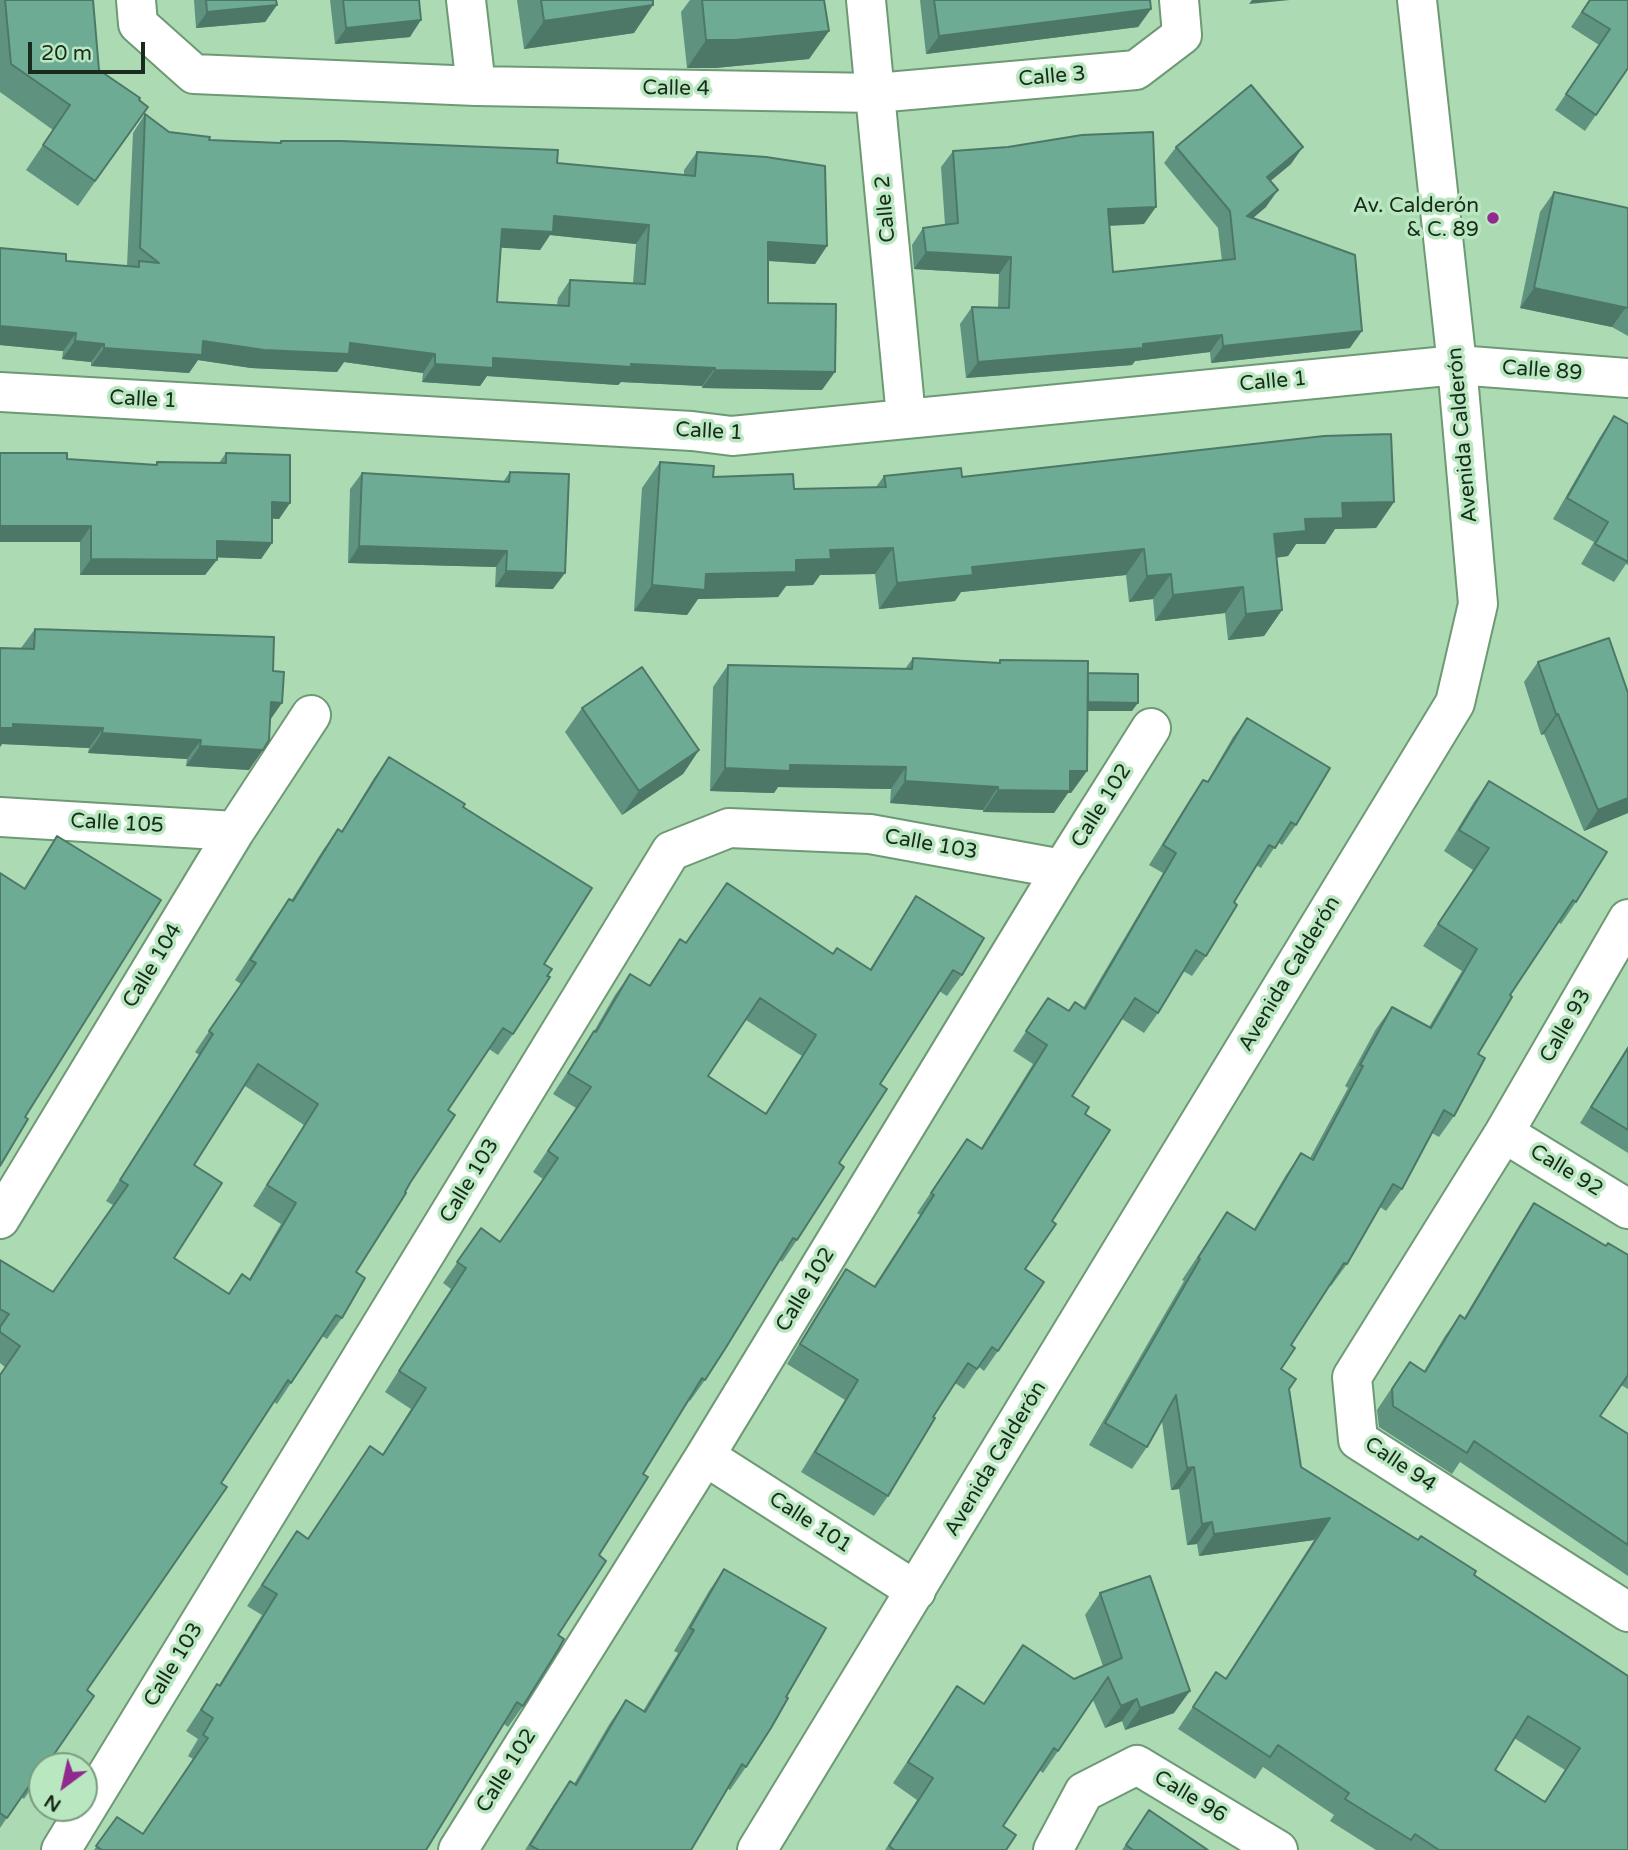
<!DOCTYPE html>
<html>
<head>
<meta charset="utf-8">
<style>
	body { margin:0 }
	#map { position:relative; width:1628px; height:1850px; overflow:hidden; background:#acdab3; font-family:"Varela Round",sans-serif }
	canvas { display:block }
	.north { position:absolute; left:28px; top:1752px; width:70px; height:70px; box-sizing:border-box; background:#b9e7bf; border:2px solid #799c7e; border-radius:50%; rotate:213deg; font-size:19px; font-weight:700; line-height:28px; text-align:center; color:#192b1c }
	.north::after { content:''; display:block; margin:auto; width:24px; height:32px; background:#912a8f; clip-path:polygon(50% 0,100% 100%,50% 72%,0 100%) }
	.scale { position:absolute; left:28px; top:42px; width:117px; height:32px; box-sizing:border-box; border:4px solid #192b1c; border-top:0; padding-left:9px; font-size:21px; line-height:24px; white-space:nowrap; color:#192b1c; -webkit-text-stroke:5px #b9e7bf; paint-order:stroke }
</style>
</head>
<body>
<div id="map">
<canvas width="1628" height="1850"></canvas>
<div class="north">N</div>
<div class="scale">20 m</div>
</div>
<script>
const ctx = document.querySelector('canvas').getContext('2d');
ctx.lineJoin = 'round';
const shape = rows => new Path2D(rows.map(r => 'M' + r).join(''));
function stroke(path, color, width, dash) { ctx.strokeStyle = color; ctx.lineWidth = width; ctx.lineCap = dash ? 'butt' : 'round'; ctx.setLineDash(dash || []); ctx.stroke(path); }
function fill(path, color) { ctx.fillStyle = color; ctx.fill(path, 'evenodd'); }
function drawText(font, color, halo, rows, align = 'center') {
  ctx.font = font + ' "Varela Round",sans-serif'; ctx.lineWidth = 7; ctx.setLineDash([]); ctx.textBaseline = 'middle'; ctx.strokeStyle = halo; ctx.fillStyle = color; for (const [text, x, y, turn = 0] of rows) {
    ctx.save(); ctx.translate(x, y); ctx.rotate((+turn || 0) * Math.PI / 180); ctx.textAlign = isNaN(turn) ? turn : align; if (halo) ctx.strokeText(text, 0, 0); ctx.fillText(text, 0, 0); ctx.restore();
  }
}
const minor = shape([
	[136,0,138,24,194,74,476,86,876,93,1136,70,1182,35,1179,0],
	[466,0,476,86],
	[866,0,906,417],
	[0,392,692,431,732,436,1457,365,1628,378],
	[0,817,235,831],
	[1628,919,1504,1133,1352,1377,1358,1440,1628,1612],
	[1504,1133,1628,1209],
	[0,1219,235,831,311,715],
	[705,1456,916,1591],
	[61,1850,671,851,729,828,870,834,1062,869],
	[458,1850,705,1456,1062,869,1151,728],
	[1053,1850,1084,1792,1137,1765,1278,1850]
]);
const tertiary = shape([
	[757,1850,1455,703,1478,604,1457,365,1417,0]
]);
stroke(minor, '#6d9974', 42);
stroke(tertiary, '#6d9974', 42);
stroke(minor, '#fff', 38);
stroke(tertiary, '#fff', 38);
fill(shape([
	[0,0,93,0,99,70,148,107,78,206,26,170,53,130,0,92],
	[194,0,276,0,277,5,265,22,196,28],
	[330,0,419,0,410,37,335,44],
	[517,0,653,0,634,33,524,49],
	[690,0,824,0,829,31,809,59,715,68,687,68,681,12],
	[920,0,1150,0,1151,9,1138,27,926,54],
	[1589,0,1628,0,1628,68,1585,131,1555,110,1599,45,1571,27],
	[145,114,169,132,209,140,279,143,281,141,557,163,684,175,684,170,697,152,827,246,815,264,768,261,768,303,822,390,702,388,702,386,621,382,618,385,487,376,480,386,422,382,423,373,344,362,337,372,251,368,198,360,189,373,91,366,91,362,62,359,63,351,0,345,0,248,66,261,127,266,133,133],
	[550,235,636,244,633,283,570,280,558,298,557,305,497,302,501,247,540,250],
	[1176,147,1291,164,1270,181,1266,207,1253,218,1350,348,1211,363,1210,352,1135,361,1132,365,966,378,960,324,972,307,998,308,999,274,914,269,912,245,923,228,945,225,941,167,953,151,1144,224,1110,226,1113,272,1222,261,1218,228,1164,163],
	[1554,192,1628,208,1628,336,1612,327,1520,308,1540,212],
	[1614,416,1628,424,1628,565,1626,564,1614,582,1581,564,1594,542,1553,519,1600,437],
	[0,453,67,459,155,465,157,462,219,463,226,453,290,503,279,519,272,518,272,543,261,559,217,557,205,575,80,575,80,542,0,542],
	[660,462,713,477,794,489,876,487,884,476,962,477,1394,502,1376,528,1335,529,1325,544,1296,544,1288,556,1276,558,1282,610,1264,636,1228,640,1225,613,1155,621,1153,599,1129,602,1126,575,961,592,955,601,879,609,875,574,820,575,813,585,786,586,778,597,698,599,687,615,634,611,642,488],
	[510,472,553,589,495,587,496,567,348,563,350,489,362,473,503,482],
	[35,629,270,719,249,770,186,766,187,759,88,753,89,748,2,744,0,747,0,648,21,648],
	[913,658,998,663,1000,660,1088,673,1132,711,1088,711,1087,771,1071,793,1068,793,1054,813,983,812,983,810,890,803,891,789,778,787,774,793,710,791,713,687,728,665,905,669],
	[1538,662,1628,813,1584,831,1544,734,1541,735,1524,682],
	[582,708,699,750,683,774,622,815,565,732],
	[1247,718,1296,825,1282,845,1278,842,1261,868,1256,865,1234,902,1206,956,1192,976,1183,971,1158,1013,1144,1033,1122,1019,1072,1096,1085,1114,1052,1221,1025,1269,998,1351,984,1371,979,1367,964,1389,955,1383,933,1417,888,1496,874,1516,801,1472,845,1400,787,1364,832,1289,846,1269,874,1286,920,1215,917,1213,967,1139,981,1148,1033,1064,1013,1051,1048,998,1069,1011,1083,1008,1163,873,1149,865,1190,799,1203,780,1207,782,1233,737],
	[389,757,463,807,544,964,513,1034,498,1055,489,1049,448,1110,410,1183,356,1272,342,1318,327,1339,322,1336,277,1404,274,1402,87,1690,42,1772,24,1799,21,1797,0,1828,0,1375,5,1367,0,1363,0,1260,53,1292,113,1205,106,1201,199,1055,195,1052,241,984,235,980,274,920,289,899,291,901,323,850,338,829,341,832,374,778],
	[245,1086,304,1125,253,1206,281,1224,249,1279,242,1274,228,1294,174,1258,194,1165],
	[1489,781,1576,902,1561,924,1558,922,1510,995,1478,1054,1454,1116,1439,1137,1432,1133,1402,1189,1386,1211,1380,1207,1347,1264,1331,1286,1330,1285,1291,1345,1281,1369,1289,1389,1301,1467,1474,1575,1628,1676,1628,1850,1376,1850,1330,1821,1334,1815,1263,1767,1255,1779,1178,1729,1216,1672,1225,1679,1314,1540,1199,1556,1197,1544,1187,1545,1179,1489,1171,1490,1162,1421,1147,1447,1132,1469,1089,1445,1184,1281,1182,1280,1227,1212,1254,1229,1286,1175,1301,1153,1310,1158,1348,1088,1345,1086,1376,1029,1392,1007,1429,1027,1462,971,1423,946,1473,870,1444,851,1474,802],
	[1514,1738,1565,1770,1544,1802,1495,1770],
	[57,836,25,1117,24,888,43,857],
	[727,883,833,954,870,969,902,918,916,896,962,975,947,996,939,991,880,1084,797,1240,782,1262,780,1260,705,1380,690,1401,689,1400,643,1474,599,1555,523,1706,508,1727,504,1724,426,1850,94,1850,117,1817,143,1834,193,1759,188,1756,198,1739,186,1731,217,1684,219,1685,262,1615,247,1606,297,1531,308,1539,370,1446,382,1455,411,1409,385,1392,451,1289,443,1283,481,1228,500,1242,543,1179,533,1172,576,1108,553,1094,593,1033,615,995,630,974,649,985,680,939,686,943],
	[746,1020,802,1056,765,1114,708,1076],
	[1628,1046,1628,1153,1580,1123],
	[1534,1203,1606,1246,1628,1255,1628,1389,1621,1385,1600,1416,1628,1434,1628,1576,1460,1462,1452,1474,1379,1427,1377,1410,1395,1383,1410,1362,1424,1371,1445,1336,1460,1315,1464,1318,1520,1224],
	[724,1569,746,1767,730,1790,727,1788,691,1850,525,1850,554,1804,570,1781,574,1784,610,1723,626,1700,643,1711,678,1653,674,1651,709,1591],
	[1100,1593,1174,1713,1125,1730,1122,1721,1105,1728,1093,1700,1043,1773,1039,1770,1003,1826,1006,1850,885,1850,917,1800,893,1783,957,1686,983,1704,1023,1645,1074,1679,1103,1666,1085,1615],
	[1149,1810,1208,1850,1122,1850]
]), '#5f9380');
fill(shape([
	[1252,0,1290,0,1249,4],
	[277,5,265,22,196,28,207,12],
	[653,5,634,33,524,49,544,21],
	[1151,9,1138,27,926,54,939,36],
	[421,20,410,37,335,44,346,28],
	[829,31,809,59,715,68,687,68,706,40],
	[1303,147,1291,164,1255,194,1267,177],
	[1278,190,1266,207,1235,233,1247,216],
	[1156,207,1144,224,1096,226,1108,209],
	[554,216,649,225,636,244,550,235,540,250,489,247,502,229],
	[768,242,827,246,815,264,756,260],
	[926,252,1011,257,999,274,914,269],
	[1534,288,1626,307,1612,327,1520,308],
	[0,326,76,333,63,351,0,345],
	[1362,331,1350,348,1211,363,1223,346],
	[1222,335,1210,352,1135,361,1132,365,966,378,978,362],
	[75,341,104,344,91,362,62,359],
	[203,341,350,343,435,354,423,373,344,362,337,372,251,368,198,360,189,373,91,366,104,348],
	[493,358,715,368,702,386,621,382,618,385,487,376,480,386,422,382,435,364],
	[715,370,835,372,822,390,702,388],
	[272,502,290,503,279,519,261,518],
	[1394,502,1376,528,1335,529,1325,544,1296,544,1288,556,1256,560,1274,534,1305,519,1342,503],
	[0,526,91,526,80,542,0,542],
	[217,541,272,543,261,559,206,557],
	[359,546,507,551,496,567,348,563],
	[893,548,875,574,820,575,813,585,786,586,778,597,698,599,687,615,634,611,652,585,706,574,796,560,830,550],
	[1144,549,1126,575,961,592,955,601,879,609,897,583,972,567],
	[91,559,217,560,205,575,80,575],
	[506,571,565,573,553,589,495,587],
	[1171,574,1153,599,1129,602,1147,576],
	[1243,587,1225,613,1155,621,1173,595],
	[1282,610,1264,636,1228,640,1246,614],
	[271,702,282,703,268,723],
	[1083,702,1138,703,1132,711,1077,711],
	[1556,714,1558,714,1544,734,1541,735],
	[13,724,103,728,89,748,2,744,0,747,0,728],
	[102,733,201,740,187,759,88,753],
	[200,746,263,750,249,770,186,766],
	[699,750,683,774,622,815,639,791],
	[790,765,906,767,891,789,778,787,774,793,710,791,725,768],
	[1070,771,1087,771,1071,793,1068,793,1054,813,983,812,998,790],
	[905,781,998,787,983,810,890,803],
	[1628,798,1628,813,1584,831,1598,810],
	[1194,1467,1179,1489,1171,1490,1187,1468],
	[1330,1518,1314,1540,1199,1556,1214,1534],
	[1212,1522,1197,1544,1187,1545,1202,1524],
	[1190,1691,1174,1713,1125,1730,1140,1708],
	[1137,1699,1122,1721,1105,1728,1121,1706]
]), '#4d7868');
const building = shape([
	[5,0,93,0,99,70,140,98,139,100,148,107,95,181,43,145,70,105,11,64,5,0],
	[206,0,276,0,277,5,207,12,206,0],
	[343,0,419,0,421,20,346,28,343,0],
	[541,0,653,0,653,5,544,21,541,0],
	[702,0,824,0,829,31,735,40,706,40,702,0],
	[934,0,1150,0,1151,9,939,36,934,0],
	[1590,0,1628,0,1628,68,1596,115,1566,94,1610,29,1582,12,1590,0],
	[1251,85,1303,147,1267,177,1278,190,1247,216,1355,255,1362,331,1223,346,1222,335,1143,344,1143,348,978,362,972,307,1009,308,1011,257,926,252,923,228,958,223,953,151,1008,147,1082,135,1153,132,1156,207,1108,209,1113,272,1235,259,1230,211,1176,147,1251,85],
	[145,114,169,132,210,137,209,140,281,143,281,141,341,141,558,150,557,163,695,176,697,152,766,157,825,166,827,246,768,242,768,303,836,304,835,372,715,370,715,368,631,364,631,367,493,358,493,368,435,364,435,354,350,343,349,354,264,350,203,341,202,355,104,348,104,344,75,341,76,333,0,326,0,248,66,254,66,261,139,267,139,261,159,263,140,248,145,114],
	[554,216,649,225,645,284,570,280,569,306,497,302,502,229,553,232,554,216],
	[1554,192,1628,208,1628,308,1534,288,1554,192],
	[1614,416,1628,424,1628,562,1595,544,1608,522,1567,498,1614,416],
	[1391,434,1394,502,1342,503,1343,518,1305,519,1306,531,1274,534,1282,610,1246,614,1243,587,1173,595,1171,574,1147,576,1144,549,972,567,973,575,897,583,893,548,830,550,831,559,796,560,796,572,706,574,705,590,652,585,660,462,714,466,713,477,793,474,794,489,886,487,884,476,961,468,962,477,1324,436,1391,434],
	[0,453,67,453,67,459,157,465,157,462,226,463,226,453,290,455,290,503,272,502,272,543,217,541,217,560,91,559,91,526,0,526,0,453],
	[510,472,569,474,565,573,506,571,507,551,359,546,362,473,509,482,510,472],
	[35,629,274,637,273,671,284,672,282,703,271,702,269,740,263,750,200,746,201,740,102,733,103,728,13,724,13,728,0,728,0,648,34,649,35,629],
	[1609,638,1628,693,1628,798,1598,810,1558,714,1556,714,1538,662,1609,638],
	[913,658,1000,663,1000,660,1088,661,1087,771,1070,771,1070,791,998,790,998,787,905,781,906,767,790,765,790,771,725,768,728,665,912,669,913,658],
	[642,667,699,750,639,791,582,708,642,667],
	[1088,673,1138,674,1138,703,1088,702,1088,673],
	[1247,718,1330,768,1296,825,1291,822,1275,848,1269,845,1234,902,1237,905,1206,956,1196,950,1158,1013,1135,998,1072,1096,1089,1107,1085,1114,1110,1130,1052,1221,1056,1224,1025,1269,1044,1282,998,1351,992,1347,977,1369,968,1363,933,1417,935,1418,888,1496,815,1452,858,1380,800,1344,846,1269,875,1287,934,1195,931,1193,967,1139,982,1149,1047,1045,1026,1031,1048,998,1069,1011,1075,1002,1085,1009,1176,853,1163,845,1203,780,1208,782,1247,718],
	[389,757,465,804,463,807,592,888,544,964,552,969,547,976,550,977,513,1034,503,1028,448,1110,455,1115,410,1183,405,1192,406,1193,356,1272,365,1278,342,1318,336,1315,291,1383,288,1380,221,1483,227,1487,87,1690,94,1696,46,1766,42,1766,42,1772,38,1778,36,1776,7,1818,0,1813,0,1375,20,1346,0,1332,0,1327,9,1314,0,1309,0,1260,53,1292,128,1185,120,1180,213,1034,209,1031,256,963,250,960,289,899,293,901,338,829,342,832,389,757],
	[258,1064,318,1104,267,1185,296,1203,250,1280,242,1274,229,1294,174,1258,222,1183,194,1165,258,1064],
	[1489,781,1607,852,1576,902,1573,900,1510,995,1512,997,1478,1054,1485,1058,1454,1116,1444,1110,1402,1189,1393,1184,1347,1264,1344,1263,1291,1345,1295,1348,1281,1369,1296,1379,1289,1389,1301,1467,1418,1540,1421,1536,1476,1571,1474,1575,1628,1676,1628,1850,1439,1850,1415,1834,1411,1840,1345,1799,1349,1793,1278,1745,1270,1757,1193,1707,1216,1672,1226,1679,1330,1518,1214,1534,1212,1522,1202,1524,1194,1467,1187,1468,1176,1395,1147,1447,1105,1423,1200,1259,1198,1258,1227,1212,1255,1230,1301,1153,1313,1160,1363,1066,1360,1065,1392,1007,1431,1028,1477,949,1438,924,1489,848,1459,830,1489,781],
	[1528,1716,1580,1748,1545,1802,1495,1770,1528,1716],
	[57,836,161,900,25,1117,28,1119,0,1166,0,873,25,889,57,836],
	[727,883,833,954,837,948,871,970,916,896,984,938,962,975,953,970,880,1084,887,1089,839,1163,844,1167,797,1240,793,1238,725,1349,705,1380,702,1378,643,1474,648,1477,599,1555,606,1561,558,1635,564,1639,558,1650,523,1706,517,1702,426,1850,102,1850,96,1846,117,1817,143,1834,208,1738,203,1735,213,1718,201,1710,217,1684,220,1686,277,1594,262,1585,297,1531,308,1539,370,1446,383,1455,426,1388,399,1371,466,1268,457,1262,481,1228,500,1242,558,1158,548,1151,591,1087,568,1073,594,1031,596,1032,630,974,650,986,680,939,686,943,727,883],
	[760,998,816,1035,766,1114,708,1076,760,998],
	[1628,1048,1628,1130,1591,1107,1628,1048],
	[1534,1203,1606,1246,1608,1243,1628,1255,1628,1375,1600,1416,1628,1434,1628,1545,1474,1441,1467,1453,1393,1406,1392,1389,1410,1362,1425,1372,1460,1315,1465,1319,1534,1203],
	[724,1569,826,1628,786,1697,788,1698,771,1728,746,1767,742,1764,691,1850,539,1850,530,1845,570,1781,576,1785,626,1700,645,1712,694,1630,690,1628,724,1569],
	[1150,1576,1190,1691,1140,1708,1137,1699,1121,1706,1108,1677,1058,1751,1054,1748,1003,1826,1016,1835,1006,1850,892,1850,893,1849,889,1846,933,1778,908,1762,957,1686,984,1704,1023,1645,1074,1679,1122,1658,1100,1593,1150,1576],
	[1149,1810,1208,1850,1133,1850,1126,1845,1149,1810]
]);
fill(building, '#6eab95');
stroke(building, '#4d7868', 2);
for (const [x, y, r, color] of [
	[1493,218,7,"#912a8f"]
]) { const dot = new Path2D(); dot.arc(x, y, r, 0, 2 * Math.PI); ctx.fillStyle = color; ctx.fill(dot); stroke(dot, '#b9e7bf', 2.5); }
drawText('21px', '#192b1c', '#b9e7bf', [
	["Calle 3",1052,77,-5],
	["Calle 4",676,89,1],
	["Calle 2",886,209,-95],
	["Calle 89",1542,371,4],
	["Calle 1",1273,382,-5],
	["Calle 1",143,400,3],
	["Calle 1",709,432,3],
	["Avenida Calderón",1463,435,-95],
	["Calle 102",1102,806,-58],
	["Calle 105",117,824,3],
	["Calle 103",931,845,10],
	["Calle 104",153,966,-59],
	["Avenida Calderón",1290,974,-59],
	["Calle 93",1566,1026,-60],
	["Calle 92",1566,1171,31],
	["Calle 103",470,1181,-59],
	["Calle 102",806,1290,-59],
	["Avenida Calderón",996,1459,-59],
	["Calle 94",1400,1465,34],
	["Calle 101",810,1523,33],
	["Calle 103",174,1665,-59],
	["Calle 102",507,1771,-58],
	["Calle 96",1190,1797,31]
]);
drawText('21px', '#192b1c', '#b9e7bf', [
	["Av. Calderón",1479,206],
	["& C. 89",1479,230]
], 'right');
</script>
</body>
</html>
